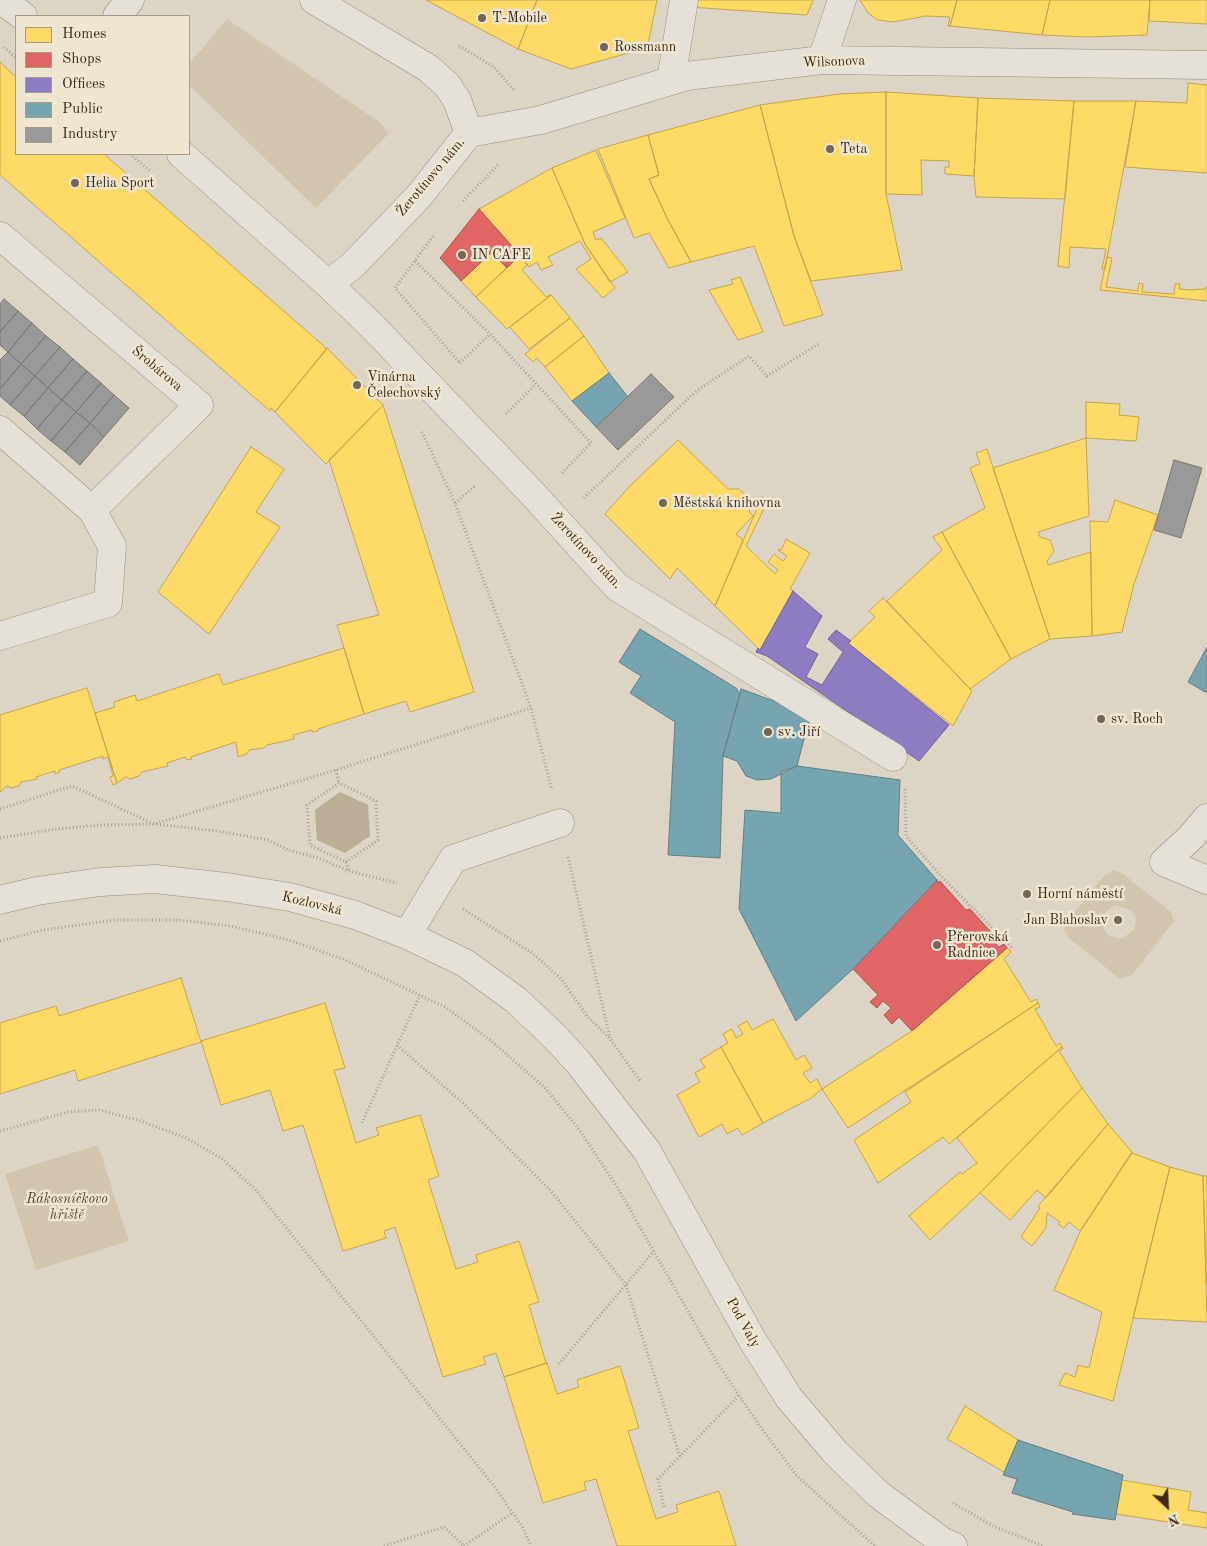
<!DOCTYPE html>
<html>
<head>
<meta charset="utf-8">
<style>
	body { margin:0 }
	#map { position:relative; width:1207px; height:1546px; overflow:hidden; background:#dcd4c4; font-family:"Old Standard TT",serif }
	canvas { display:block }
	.legend { position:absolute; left:15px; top:15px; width:175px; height:140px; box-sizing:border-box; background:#efe6d2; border:1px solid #a89b89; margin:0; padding:6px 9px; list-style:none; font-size:15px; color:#3e2b1b }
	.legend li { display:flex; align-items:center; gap:10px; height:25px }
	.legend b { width:25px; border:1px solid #a89b89 }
	.north { position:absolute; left:1142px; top:1481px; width:50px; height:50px; -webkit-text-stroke:4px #efe6d2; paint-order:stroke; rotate:155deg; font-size:14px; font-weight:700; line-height:20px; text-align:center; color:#3e2b1b }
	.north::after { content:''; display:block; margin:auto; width:18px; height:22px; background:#3e2b1b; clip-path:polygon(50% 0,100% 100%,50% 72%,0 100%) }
</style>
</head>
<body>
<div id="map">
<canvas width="1207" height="1546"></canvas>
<ul class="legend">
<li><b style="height:14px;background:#ffd966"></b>Homes</li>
<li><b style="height:14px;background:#e06666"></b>Shops</li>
<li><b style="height:14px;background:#8e7cc3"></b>Offices</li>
<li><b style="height:14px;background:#76a5af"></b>Public</li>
<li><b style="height:14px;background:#999"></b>Industry</li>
</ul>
<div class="north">N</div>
</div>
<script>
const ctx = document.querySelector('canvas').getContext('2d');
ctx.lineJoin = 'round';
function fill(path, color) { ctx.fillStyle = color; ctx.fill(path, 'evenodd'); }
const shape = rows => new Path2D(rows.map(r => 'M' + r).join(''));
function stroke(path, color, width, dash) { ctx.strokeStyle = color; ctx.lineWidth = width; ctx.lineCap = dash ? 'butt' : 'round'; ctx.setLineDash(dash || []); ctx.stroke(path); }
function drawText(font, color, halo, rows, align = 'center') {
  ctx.font = font + ' "Old Standard TT",serif'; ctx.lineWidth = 5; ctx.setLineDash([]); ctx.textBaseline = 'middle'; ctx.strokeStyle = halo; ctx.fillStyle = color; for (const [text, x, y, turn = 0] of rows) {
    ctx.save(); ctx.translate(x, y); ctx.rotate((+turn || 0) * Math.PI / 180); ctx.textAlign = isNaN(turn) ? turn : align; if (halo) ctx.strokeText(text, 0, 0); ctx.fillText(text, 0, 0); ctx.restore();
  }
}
fill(shape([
	[227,19,378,121,389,133,316,208,189,85,189,64],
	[1114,870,1123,874,1171,912,1174,921,1132,975,1120,979,1067,936,1064,929,1066,922,1104,876],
	[1115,905,1131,910,1136,919,1134,930,1121,939,1109,936,1103,927,1106,911],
	[98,1145,129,1241,36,1270,5,1174]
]), '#d2c6b0');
fill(shape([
	[340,792,368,805,370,836,345,853,317,840,315,810]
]), '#bbae97');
const homes = shape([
	[426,0,537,0,518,49,426,0],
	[537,0,657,0,648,44,643,49,571,69,518,49,537,0],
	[691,0,813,0,807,15,689,7,691,0],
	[860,0,957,0,950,26,948,26,950,17,926,16,893,22,878,20,868,13,860,0],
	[957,0,1050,0,1042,35,950,26,957,0],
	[1050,0,1150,0,1147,35,1088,37,1042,35,1050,0],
	[1150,0,1207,0,1207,24,1149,21,1150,0],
	[0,62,16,77,16,154,104,154,325,347,326,350,275,412,271,408,270,411,0,175,0,62],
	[1188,83,1207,85,1207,173,1125,167,1136,101,1187,103,1188,83],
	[886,92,978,98,974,176,945,174,945,167,949,167,949,161,921,160,922,195,886,194,886,92],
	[886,92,886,194,902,270,811,281,794,236,760,105,839,94,886,92],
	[978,98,1074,101,1065,199,976,197,974,176,978,98],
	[1074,101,1136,101,1105,269,1102,269,1106,249,1070,247,1069,268,1058,266,1074,101],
	[760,105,794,236,823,315,784,326,754,246,691,262,667,218,649,179,659,175,648,135,760,105],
	[648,135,659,175,649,179,667,218,691,262,669,268,649,233,634,238,598,149,648,135],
	[596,150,625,218,593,232,596,240,601,238,628,272,610,282,585,244,552,168,596,150],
	[552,168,585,244,615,288,603,298,576,269,591,259,580,241,548,257,553,265,541,270,537,262,529,267,479,209,552,168],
	[492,252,507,268,476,297,461,281,492,252],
	[520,255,529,267,527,265,522,270,546,297,551,295,507,329,476,297,520,255],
	[1107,257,1112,258,1106,287,1138,291,1139,283,1143,284,1142,292,1174,294,1175,284,1180,284,1179,289,1190,290,1205,289,1207,286,1207,301,1100,290,1107,257],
	[740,277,763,332,738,340,709,290,733,284,731,280,740,277],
	[551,295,570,318,529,349,510,327,551,295],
	[570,318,584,336,545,367,537,358,533,362,525,354,570,318],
	[584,336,609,373,572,401,545,367,584,336],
	[327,348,383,405,326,464,275,412,327,348],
	[1086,402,1120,404,1119,415,1139,417,1136,441,1086,438,1086,402],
	[383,405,474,692,410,712,406,701,364,714,337,625,379,615,329,460,383,405],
	[1086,438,1089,516,1038,532,1040,537,1050,540,1054,551,1047,561,1048,565,1091,552,1092,636,1050,639,993,468,1086,438],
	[678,440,728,489,739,489,750,499,749,511,753,516,736,534,743,540,715,606,677,568,670,579,605,514,630,486,678,440],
	[251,447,284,469,256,512,280,527,209,634,158,592,251,447],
	[987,449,1050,639,1011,659,942,532,985,508,970,468,980,464,976,453,987,449],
	[762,497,768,500,746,546,775,574,778,570,768,562,774,554,783,561,787,556,778,550,782,549,786,539,810,553,790,589,793,591,760,650,715,606,762,497],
	[1115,500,1158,515,1134,584,1122,632,1092,636,1090,521,1108,522,1115,500],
	[942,532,1011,659,970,689,887,601,942,550,933,537,942,532],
	[883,598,972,691,953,726,848,643,875,617,869,611,883,598],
	[344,648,364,714,318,729,318,731,312,732,312,730,293,735,294,739,267,745,264,748,249,750,247,754,238,757,236,742,191,757,192,759,187,760,185,757,167,763,168,766,142,772,139,776,130,779,126,777,117,783,95,713,115,707,114,702,135,695,137,701,219,674,223,685,344,648],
	[87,688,117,783,113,785,110,777,113,776,108,757,103,759,103,756,59,770,60,772,55,774,55,771,36,777,37,779,21,782,19,786,11,788,7,786,0,792,0,715,87,688],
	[1007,948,1011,952,1004,959,1031,1002,1036,999,1038,1003,848,1128,822,1089,912,1031,1007,948],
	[181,978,201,1042,78,1081,75,1070,0,1094,0,1023,56,1006,59,1016,181,978],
	[325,1003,345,1068,334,1070,356,1143,379,1135,376,1128,420,1115,439,1176,428,1180,456,1269,478,1262,476,1255,519,1241,539,1302,529,1305,546,1363,504,1377,496,1353,483,1357,486,1364,443,1377,395,1227,384,1231,386,1238,343,1251,303,1125,283,1131,270,1090,221,1105,201,1041,325,1003],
	[1038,1003,1040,1007,1035,1009,1056,1046,1060,1043,1062,1047,949,1144,943,1137,878,1183,854,1140,911,1102,905,1092,1038,1003],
	[773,1019,796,1060,804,1055,812,1068,803,1073,810,1083,817,1079,822,1089,811,1098,763,1123,721,1047,728,1043,723,1034,732,1029,736,1038,743,1034,738,1026,747,1021,752,1030,773,1019],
	[721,1047,763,1123,742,1135,738,1128,727,1134,722,1124,699,1137,677,1095,700,1082,695,1073,705,1067,700,1060,721,1047],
	[1062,1047,1063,1049,1059,1051,1082,1088,980,1193,930,1240,909,1216,960,1172,962,1174,977,1163,957,1138,1062,1047],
	[1082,1088,1108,1124,1046,1198,1037,1190,1010,1220,980,1193,1082,1088],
	[1108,1124,1132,1152,1080,1231,1069,1222,1064,1228,1058,1224,1060,1222,1047,1213,1046,1228,1032,1246,1021,1237,1040,1208,1038,1206,1108,1124],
	[1132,1153,1170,1167,1113,1401,1059,1385,1065,1373,1075,1377,1078,1365,1089,1368,1102,1312,1054,1290,1080,1232,1132,1153],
	[1170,1167,1203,1176,1207,1322,1133,1318,1170,1167],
	[1203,1176,1207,1176,1207,1285,1206,1274,1203,1176],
	[547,1363,557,1394,579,1387,577,1380,620,1366,639,1428,628,1431,656,1519,678,1512,676,1505,719,1491,736,1546,617,1546,596,1479,584,1482,586,1490,543,1503,504,1377,547,1363],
	[965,1406,1018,1440,1004,1472,947,1439,965,1406],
	[1122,1480,1191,1492,1188,1510,1207,1513,1207,1528,1116,1514,1122,1480]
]);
fill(homes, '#ffd966');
stroke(homes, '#c5a550', 1);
const shops = shape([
	[479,209,520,255,507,268,492,252,461,281,440,258,479,209],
	[937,880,938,883,940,881,966,910,970,909,991,932,988,935,999,947,1004,944,1007,948,912,1031,899,1017,892,1024,884,1015,891,1008,883,1001,877,1008,870,1002,878,995,853,969,937,880]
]);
fill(shops, '#e06666');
stroke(shops, '#af5450', 1);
const offices = shape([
	[793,591,822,616,805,647,818,654,806,677,822,685,843,652,828,639,836,630,851,641,848,643,949,725,919,761,767,656,756,652,758,648,760,650,793,591]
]);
fill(offices, '#8e7cc3');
stroke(offices, '#766491', 1);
const public = shape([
	[609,373,628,397,596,427,572,401,609,373],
	[640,629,736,688,740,694,723,756,720,858,668,855,675,722,630,693,641,676,619,662,640,629],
	[1207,647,1207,693,1188,682,1207,647],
	[741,689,807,713,809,720,797,766,771,779,757,780,746,776,737,761,723,756,741,689],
	[797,766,900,780,898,835,937,880,853,969,796,1021,739,909,745,810,781,813,781,772,797,766],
	[1018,1440,1123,1475,1115,1520,1072,1514,1073,1512,1012,1493,1017,1479,1003,1475,1018,1440]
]);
fill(public, '#76a5af');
stroke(public, '#658083', 1);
const industry = shape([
	[4,299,18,311,0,332,0,304,4,299],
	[18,311,32,323,8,352,0,345,0,332,18,311],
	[32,323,46,336,21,364,8,352,32,323],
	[46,336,60,347,35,376,21,364,46,336],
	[60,347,73,359,48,388,35,376,60,347],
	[8,352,21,364,0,389,0,360,8,352],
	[73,359,87,371,62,400,48,388,73,359],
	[21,364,35,376,10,405,0,396,0,389,21,364],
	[87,371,101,383,76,412,62,400,87,371],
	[651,374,674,397,618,450,596,427,651,374],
	[35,376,48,388,24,416,10,405,35,376],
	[101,383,114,395,90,423,76,412,101,383],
	[48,388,62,400,37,429,24,416,48,388],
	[114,395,129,408,104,437,90,423,114,395],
	[62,400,76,412,51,441,37,429,62,400],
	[76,412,90,423,65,452,51,441,76,412],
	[90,423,104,437,80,465,65,452,90,423],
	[1174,460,1202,468,1181,538,1154,530,1174,460]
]);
fill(industry, '#999');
stroke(industry, '#7e7873', 1);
const minor = shape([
	[1,0,23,16],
	[314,0,428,68,447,85,457,100,469,133],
	[117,16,130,0],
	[822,60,842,0],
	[671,80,684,0],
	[469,133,541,120,687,76,822,60,1207,65],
	[181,154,328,284,352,266,419,196,469,133],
	[0,236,199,405,92,510,112,546,108,603,0,636],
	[328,284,371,325,531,492,617,587,893,757],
	[0,430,92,510],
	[1207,818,1190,838,1164,862,1207,880],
	[0,900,37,891,100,882,155,879,226,887,290,897,355,915,407,935,465,963,516,1000,555,1037,578,1062,647,1151,753,1341,789,1398,835,1452,878,1494,943,1542,953,1546],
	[407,935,453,859,560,823]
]);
stroke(minor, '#968f84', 29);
stroke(shape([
	[459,46,494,67,514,90],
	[4,47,16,58],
	[130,154,150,171],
	[463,201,499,164],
	[433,236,395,288,460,363],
	[415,261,490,334,591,443,561,474],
	[460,363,490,334],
	[506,414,535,385],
	[422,432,455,503,531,708,552,790],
	[584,498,695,392,749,356,767,376,820,343],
	[455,503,476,485],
	[336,770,339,783],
	[905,789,906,836,941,876,1013,949],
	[0,809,72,786,154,824,336,770,531,708],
	[0,838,57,829,101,825,154,824,217,831,268,840,288,850,318,858,349,871,397,883],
	[568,857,610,1038],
	[346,862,378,840,376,801,339,783,307,805,310,845,346,862,349,871],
	[463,909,535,955,562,980,587,1016,610,1039,641,1082],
	[0,941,43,930,115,920,178,920,231,926,289,940,343,959,445,1007,489,1039,545,1088,578,1128,616,1185,718,1364,761,1428,798,1477,875,1546],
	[397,1045,465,1105,551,1191,626,1285,680,1457],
	[362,1123,420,995],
	[0,1131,68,1112,99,1110,141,1121,186,1138,221,1158,255,1189,494,1486,523,1528,531,1546],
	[559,1364,654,1251],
	[953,1503,995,1527,1044,1546],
	[664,1507,658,1479,739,1395],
	[384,1546,444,1527,464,1546],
	[464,1546,512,1513]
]), '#a7a29a', 3, [1, 2.5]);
stroke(minor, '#e4e0d8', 28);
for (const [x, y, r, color] of [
	[482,18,5,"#756656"],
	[604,47,5,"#756656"],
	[830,149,5,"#756656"],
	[75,183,5,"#756656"],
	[462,255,5,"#756656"],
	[357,385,5,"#756656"],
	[663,503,5,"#756656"],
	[1101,719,5,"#756656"],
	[768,732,5,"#756656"],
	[1027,894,5,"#756656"],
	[1118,920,5,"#756656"],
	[937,945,5,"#756656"]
]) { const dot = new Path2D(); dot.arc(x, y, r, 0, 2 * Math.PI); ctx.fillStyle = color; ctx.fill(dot); stroke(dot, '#efe6d2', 2); }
drawText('14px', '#3e2b1b', '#efe6d2', [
	["T-Mobile",492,18],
	["Rossmann",614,47],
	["Teta",840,149],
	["Helia Sport",85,183],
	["IN CAFE",472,255],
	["Vinárna",367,377],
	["Čelechovský",367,393],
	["Městská knihovna",673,503],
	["sv. Roch",1111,719],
	["sv. Jiří",778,732],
	["Horní náměstí",1037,894],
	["Jan Blahoslav",1108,920,"right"],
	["Přerovská",947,937],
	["Radnice",947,953]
], 'left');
drawText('14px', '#3e2b1b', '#efe6d2', [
	["Wilsonova",834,62,-2],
	["Žerotínovo nám.",431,177,-50],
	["Šrobárova",157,369,40],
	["Žerotínovo nám.",586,551,47],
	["Kozlovská",312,904,14],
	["Pod Valy",743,1323,61]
]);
drawText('italic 14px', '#5a4835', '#efe6d2', [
	["Rákosníčkovo",67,1199],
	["hřiště",67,1215]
]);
</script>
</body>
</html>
